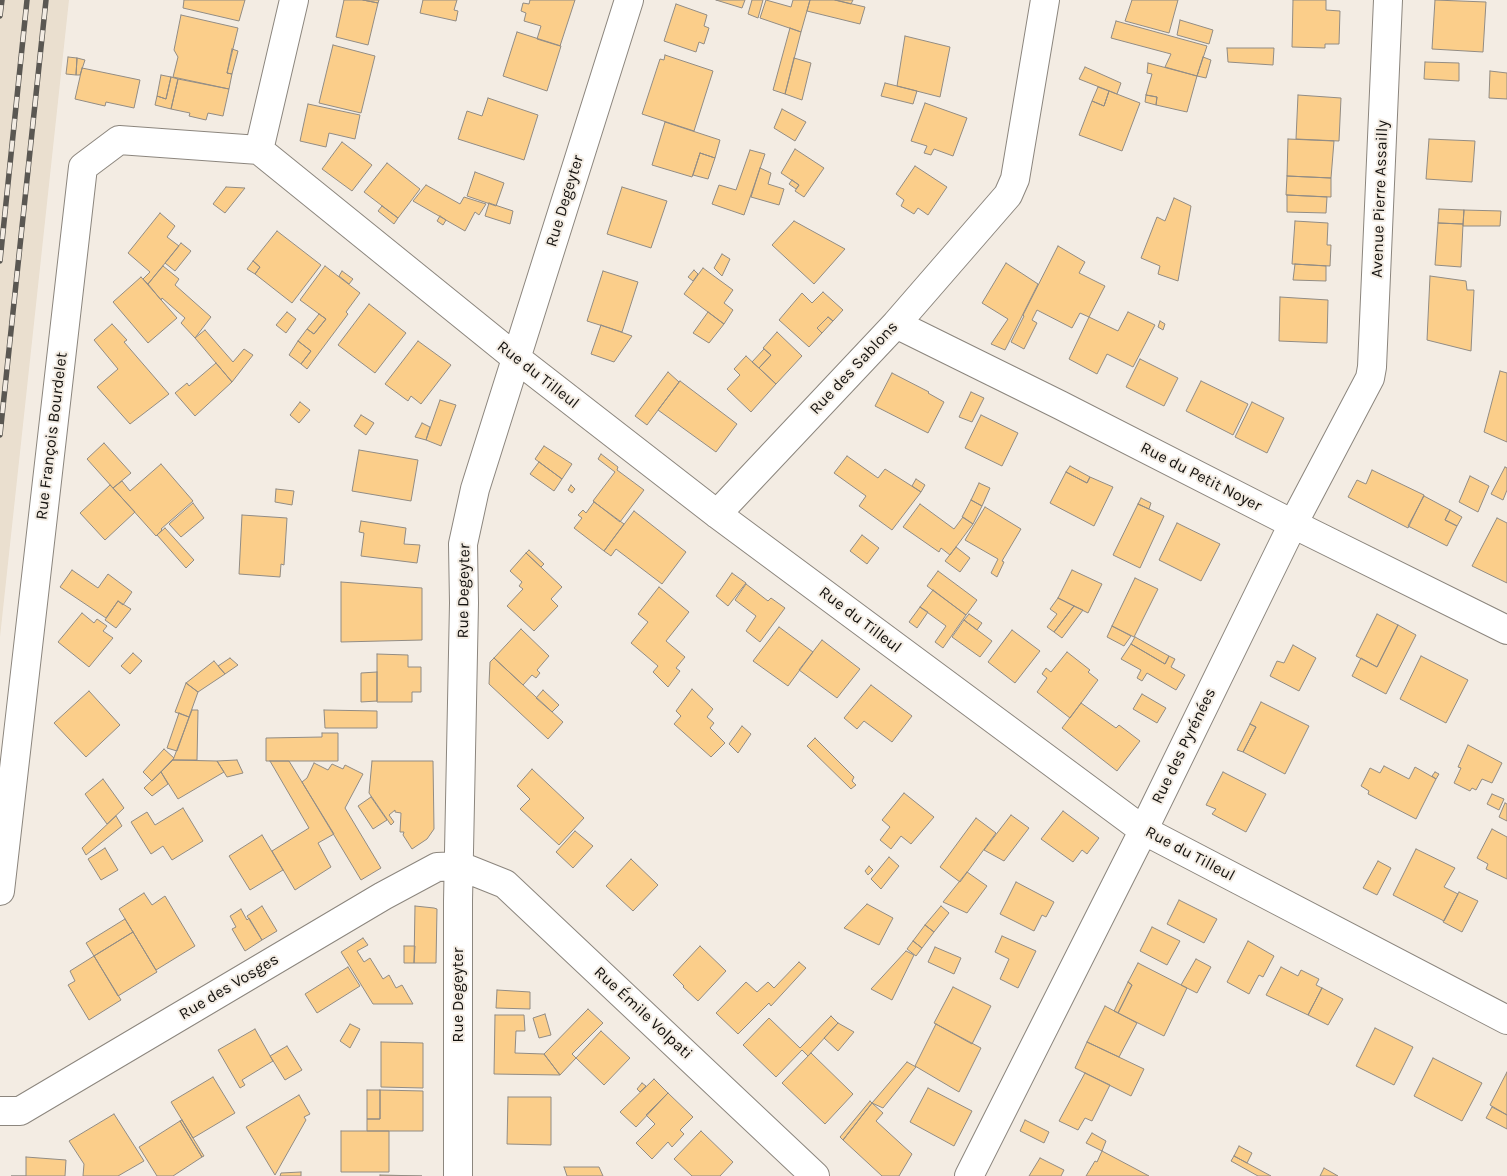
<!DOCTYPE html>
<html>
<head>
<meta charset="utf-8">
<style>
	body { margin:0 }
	canvas { display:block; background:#f3ece3 }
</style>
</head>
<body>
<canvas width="1507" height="1176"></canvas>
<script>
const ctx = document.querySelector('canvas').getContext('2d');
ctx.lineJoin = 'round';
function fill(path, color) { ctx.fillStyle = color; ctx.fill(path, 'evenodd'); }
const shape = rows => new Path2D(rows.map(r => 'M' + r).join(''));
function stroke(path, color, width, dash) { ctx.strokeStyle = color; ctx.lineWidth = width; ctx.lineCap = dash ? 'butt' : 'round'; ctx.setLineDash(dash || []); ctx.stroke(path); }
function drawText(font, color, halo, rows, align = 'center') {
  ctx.font = font + ' Karla,sans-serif'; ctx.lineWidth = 4; ctx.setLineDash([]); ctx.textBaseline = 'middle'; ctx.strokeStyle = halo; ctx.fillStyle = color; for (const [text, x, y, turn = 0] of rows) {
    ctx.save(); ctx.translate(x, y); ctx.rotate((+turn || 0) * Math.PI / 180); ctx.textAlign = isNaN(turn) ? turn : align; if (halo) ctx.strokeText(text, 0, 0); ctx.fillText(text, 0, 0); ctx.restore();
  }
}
fill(shape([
	[0,0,69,0,0,637]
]), '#eadfcf');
const building = shape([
	[184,0,245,0,239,21,183,8,184,0],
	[344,0,363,0,378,3,368,45,336,37,344,0],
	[363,0,379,0,378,3,363,0],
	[423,0,457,0,454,10,458,11,456,21,420,13,423,0],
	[530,0,575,0,560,46,537,39,541,26,524,21,526,13,521,11,523,3,529,4,530,0],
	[716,0,745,0,742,8,716,0],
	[752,0,763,0,758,18,748,14,752,0],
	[766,0,791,7,793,0,810,0,801,32,760,18,766,0],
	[810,0,835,0,865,7,860,24,807,11,810,0],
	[835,0,853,0,851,4,835,0],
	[1132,0,1178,0,1169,33,1125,21,1132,0],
	[1293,0,1326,0,1326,10,1340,11,1339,44,1325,44,1325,48,1292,47,1293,0],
	[1435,0,1486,2,1483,52,1432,49,1435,0],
	[676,4,707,15,704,26,709,28,704,44,699,42,696,52,664,41,676,4],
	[181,15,238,28,227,73,232,74,229,89,173,77,178,57,174,50,181,15],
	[1180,20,1213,30,1209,44,1177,35,1180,20],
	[1116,21,1207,46,1197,76,1165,67,1171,54,1111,38,1116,21],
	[790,28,801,32,785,94,773,90,790,28],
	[517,32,561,46,547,91,503,76,517,32],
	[905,36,950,47,940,97,897,86,905,36],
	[333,45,375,56,361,113,319,103,333,45],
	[1227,48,1274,48,1273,65,1228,62,1227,48],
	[232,49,238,51,232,74,227,73,232,49],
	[665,55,713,71,694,131,642,114,660,59,664,60,665,55],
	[68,57,77,58,76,75,66,74,68,57],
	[1203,57,1211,60,1206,78,1197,76,1203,57],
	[77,58,85,60,80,75,76,75,77,58],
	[794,58,811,63,802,100,785,94,794,58],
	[1425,62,1459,63,1459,81,1424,79,1425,62],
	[1148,63,1197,76,1187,112,1156,105,1157,97,1146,95,1152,74,1147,73,1148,63],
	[1085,67,1121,83,1117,94,1079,79,1085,67],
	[82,68,140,80,134,108,106,102,105,106,75,99,82,68],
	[1490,71,1507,73,1507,99,1489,98,1490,71],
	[161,75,171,77,166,99,157,96,161,75],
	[171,77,178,79,171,109,155,105,157,96,166,99,171,77],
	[178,79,229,89,223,116,208,113,206,120,189,116,190,113,171,109,178,79],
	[885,83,917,91,913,104,881,96,885,83],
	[1098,87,1109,91,1104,106,1092,101,1098,87],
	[1109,91,1140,103,1122,151,1079,135,1092,101,1104,106,1109,91],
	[1146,95,1157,97,1156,105,1145,102,1146,95],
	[1298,95,1341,98,1339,141,1296,139,1298,95],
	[488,98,538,115,524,160,458,139,467,111,482,116,488,98],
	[925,103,967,118,953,156,934,149,931,155,924,153,927,146,911,141,925,103],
	[308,104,360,115,355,139,329,133,326,147,300,141,308,104],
	[782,109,806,122,795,141,774,128,782,109],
	[665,122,720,140,715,158,700,153,692,177,652,165,665,122],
	[1288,139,1334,141,1331,178,1287,176,1288,139],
	[1429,139,1475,141,1472,182,1426,179,1429,139],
	[342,142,372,165,352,191,322,169,342,142],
	[795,149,824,168,804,197,795,191,799,185,781,173,795,149],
	[750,150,765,154,744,215,712,204,719,185,736,190,750,150],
	[700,153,715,158,708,179,693,175,700,153],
	[387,163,420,189,398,218,364,192,387,163],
	[915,166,947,187,928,215,918,208,914,214,901,206,904,200,896,194,915,166],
	[760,168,771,173,768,184,784,189,779,205,751,197,760,168],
	[475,172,504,183,496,206,467,196,475,172],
	[1287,176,1331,178,1331,197,1286,195,1287,176],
	[792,180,799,185,796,189,789,184,792,180],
	[426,185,460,204,464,197,486,204,479,215,475,212,465,231,413,201,426,185],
	[226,187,245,188,225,213,213,204,226,187],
	[622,187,667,201,651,248,607,234,622,187],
	[1287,195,1327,197,1326,213,1287,212,1287,195],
	[1174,198,1191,206,1178,281,1158,274,1160,266,1141,258,1157,217,1165,221,1174,198],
	[489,203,513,211,510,224,485,216,489,203],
	[382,206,398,218,394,224,378,211,382,206],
	[1439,209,1464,210,1463,224,1438,223,1439,209],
	[1464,210,1501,211,1500,226,1463,226,1464,210],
	[160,213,175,226,167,237,179,246,148,284,143,279,150,272,128,253,160,213],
	[440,216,446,220,443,225,437,221,440,216],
	[794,221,845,249,814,284,772,245,794,221],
	[1295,221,1328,223,1327,245,1331,245,1330,266,1292,264,1295,221],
	[1438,223,1463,224,1461,267,1435,265,1438,223],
	[277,231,321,265,292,303,255,274,260,267,253,261,277,231],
	[181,243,191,251,175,271,165,263,181,243],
	[1058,246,1085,262,1079,273,1105,286,1089,317,1080,313,1072,328,1037,310,1032,320,1037,323,1024,349,1011,342,1024,316,1023,315,1058,246],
	[722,254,730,259,722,276,714,268,722,254],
	[253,261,260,267,255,274,247,269,253,261],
	[1006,263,1038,284,1005,350,991,344,1008,319,982,303,1006,263],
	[1295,264,1326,266,1326,281,1293,280,1295,264],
	[163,266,179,279,175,285,211,317,195,338,181,323,185,318,162,298,161,300,148,284,163,266],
	[325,266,360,293,346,312,348,314,307,369,301,364,311,351,298,341,307,329,314,334,326,319,300,300,325,266],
	[703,268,733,290,724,303,733,310,724,324,684,294,703,268],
	[694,270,698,274,693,281,688,277,694,270],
	[342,271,353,279,349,284,339,276,342,271],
	[603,271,638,282,622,332,587,321,603,271],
	[1430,276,1466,281,1467,290,1474,290,1471,351,1427,340,1430,276],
	[141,277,177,318,148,343,113,302,141,277],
	[823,292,843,310,833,321,828,317,817,328,822,333,809,347,779,320,802,293,812,303,823,292],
	[1280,297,1328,300,1327,343,1279,341,1280,297],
	[369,304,406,333,375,373,338,345,369,304],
	[287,312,296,319,286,333,276,325,287,312],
	[708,312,724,324,709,343,693,333,708,312],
	[1128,312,1155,325,1133,367,1107,354,1097,374,1069,359,1089,317,1118,331,1128,312],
	[319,314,326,319,314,334,307,329,319,314],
	[828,317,833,321,822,333,817,328,828,317],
	[1160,321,1165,324,1163,330,1158,327,1160,321],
	[112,324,127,340,124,342,169,394,130,424,97,387,118,369,94,340,112,324],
	[601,325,632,336,614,362,591,354,601,325],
	[205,330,233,362,244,349,253,355,232,382,195,338,205,330],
	[777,332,802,356,776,384,759,368,771,355,763,348,777,332],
	[298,341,311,351,301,364,289,355,298,341],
	[418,341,451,365,421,404,411,396,408,401,385,384,418,341],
	[764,349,771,355,759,368,752,362,764,349],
	[746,356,776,384,751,412,727,389,740,375,734,369,746,356],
	[1140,359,1178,378,1164,406,1126,387,1140,359],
	[216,363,232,382,195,416,175,393,187,383,189,386,216,363],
	[1500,371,1507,373,1507,442,1484,432,1500,371],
	[668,372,679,382,647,425,635,416,668,372],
	[892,373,929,392,928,393,944,402,928,433,875,406,892,373],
	[680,381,737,424,716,452,658,410,680,381],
	[1201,381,1248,404,1233,435,1186,411,1201,381],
	[971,392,984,398,972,422,959,417,971,392],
	[440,400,456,405,441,446,426,440,440,400],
	[300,402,310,410,299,423,290,415,300,402],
	[1252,402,1284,418,1267,453,1235,437,1252,402],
	[361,415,374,423,366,435,354,426,361,415],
	[981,415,1018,433,1002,466,965,448,981,415],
	[422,423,430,427,426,440,415,437,422,423],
	[104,443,131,473,113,488,87,459,104,443],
	[544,446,572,464,562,479,535,459,544,446],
	[359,450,418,460,411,501,352,491,359,450],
	[601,454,618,467,617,470,644,490,620,522,593,501,615,472,598,459,601,454],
	[847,456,878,478,885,469,921,492,892,530,859,506,866,496,834,473,847,456],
	[539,462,562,479,554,491,530,474,539,462],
	[161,464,193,501,161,529,162,530,156,536,113,488,122,481,130,491,161,464],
	[1070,466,1090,477,1087,483,1066,472,1070,466],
	[1505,467,1507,468,1507,490,1503,500,1491,494,1505,467],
	[1372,470,1424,495,1408,528,1348,497,1357,480,1366,484,1372,470],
	[1066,472,1087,483,1090,477,1113,487,1094,526,1050,503,1066,472],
	[1470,476,1489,486,1478,512,1459,502,1470,476],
	[916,479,925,485,921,492,912,486,916,479],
	[979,483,990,488,982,506,971,500,979,483],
	[110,485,135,512,105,540,80,513,110,485],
	[571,485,575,489,572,493,568,490,571,485],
	[276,489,294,491,292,505,275,502,276,489],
	[1424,496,1450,510,1445,520,1457,526,1447,546,1408,526,1424,496],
	[1141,498,1151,503,1149,509,1138,504,1141,498],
	[971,500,982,506,973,524,962,517,971,500],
	[594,502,624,524,604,551,574,528,582,518,578,515,583,510,586,513,594,502],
	[193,503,204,518,181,537,169,524,193,503],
	[920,504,954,529,963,517,973,524,950,555,941,548,939,552,903,527,920,504],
	[1138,504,1164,516,1140,568,1113,555,1138,504],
	[985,507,1021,529,1002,561,1004,562,997,577,991,573,998,559,965,540,985,507],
	[1450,510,1462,517,1457,526,1445,520,1450,510],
	[634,511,686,552,662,584,616,549,611,556,604,551,634,511],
	[242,515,287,518,284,565,281,564,280,577,239,574,242,515],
	[1497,518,1507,523,1507,583,1472,566,1497,518],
	[361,521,406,528,404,544,420,545,417,563,361,556,364,533,359,532,361,521],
	[1177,523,1220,544,1201,581,1159,560,1177,523],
	[165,528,194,560,186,568,157,535,165,528],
	[862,535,879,548,867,564,850,551,862,535],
	[956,547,970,558,960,572,945,561,956,547],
	[529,550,544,564,541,567,526,553,529,550],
	[526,553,562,587,551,599,558,606,534,631,507,606,523,589,519,586,522,582,510,571,526,553],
	[72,570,98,588,108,574,132,592,123,605,118,601,106,618,60,587,72,570],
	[1072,570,1102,584,1088,613,1058,598,1072,570],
	[938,571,977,600,966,615,927,586,938,571],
	[732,573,746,583,728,606,716,596,732,573],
	[1135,578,1158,589,1134,637,1112,626,1135,578],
	[341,582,422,588,422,640,341,642,341,582],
	[746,584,768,601,771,598,785,608,760,642,746,631,756,616,735,600,746,584],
	[659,587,689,612,666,641,685,657,676,668,680,671,668,687,653,672,658,666,631,643,648,622,638,614,659,587],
	[933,590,966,615,943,648,935,642,946,626,920,607,933,590],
	[1058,598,1074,606,1054,632,1047,627,1057,614,1050,609,1058,598],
	[118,601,131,609,116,628,105,620,118,601],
	[1074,606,1083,610,1062,638,1054,632,1074,606],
	[920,607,928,612,917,628,909,622,920,607],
	[82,613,94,623,97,619,107,626,103,631,113,638,89,667,58,642,82,613],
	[969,614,982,623,977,630,964,620,969,614],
	[1377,614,1398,625,1377,667,1356,656,1377,614],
	[964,620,992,641,980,657,952,637,964,620],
	[1398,625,1416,635,1386,694,1352,676,1361,658,1377,667,1398,625],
	[1112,626,1131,636,1124,646,1107,637,1112,626],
	[779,627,813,652,788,686,753,661,779,627],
	[521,629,549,656,537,670,540,673,536,678,532,675,523,685,494,658,521,629],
	[1012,630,1040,651,1015,683,988,662,1012,630],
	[1135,637,1169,656,1165,664,1131,644,1135,637],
	[822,640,860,669,837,698,799,670,822,640],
	[1131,644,1165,664,1169,656,1175,659,1171,667,1185,675,1176,690,1147,673,1142,681,1137,678,1141,670,1121,659,1131,644],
	[1293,645,1316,658,1299,691,1270,676,1277,661,1284,663,1293,645],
	[1067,652,1090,670,1088,672,1098,680,1070,718,1037,692,1047,678,1042,674,1046,668,1051,672,1067,652],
	[133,653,142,661,130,674,121,666,133,653],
	[377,654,408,655,408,667,421,667,421,692,412,692,412,702,377,702,377,654],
	[1421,656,1468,680,1446,723,1400,699,1421,656],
	[230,658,238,665,225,674,218,666,230,658],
	[494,658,563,722,548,739,489,684,490,662,494,658],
	[214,661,225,674,198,692,186,683,214,661],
	[377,672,377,701,361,702,361,673,377,672],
	[186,683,198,692,189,717,175,712,186,683],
	[871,685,912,716,892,742,864,721,857,729,844,718,871,685],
	[692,689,713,709,707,717,714,723,710,728,725,743,711,757,674,724,681,716,676,711,692,689],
	[543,690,559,705,552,712,536,698,543,690],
	[89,691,120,725,86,757,54,723,89,691],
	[1142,694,1166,708,1157,723,1133,709,1142,694],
	[1261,702,1309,726,1285,774,1243,752,1256,727,1250,724,1261,702],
	[1081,703,1116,728,1119,725,1140,741,1117,771,1062,728,1081,703],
	[192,710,198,710,197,760,173,760,192,710],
	[324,710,377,711,377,728,325,728,324,710],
	[179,713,189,717,177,751,167,748,179,713],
	[1250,724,1256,727,1243,752,1237,750,1250,724],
	[742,726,751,734,738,753,729,744,742,726],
	[322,733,338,733,338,761,266,761,266,738,322,737,322,733],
	[815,738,854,777,852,781,856,785,851,789,807,746,815,738],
	[1468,745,1502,763,1492,783,1482,779,1476,790,1472,788,1470,791,1454,783,1461,768,1458,767,1468,745],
	[164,749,174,758,152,781,143,772,164,749],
	[173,760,217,761,224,772,178,799,161,772,173,760],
	[237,760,243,773,227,777,217,761,237,760],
	[270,761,289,761,334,834,318,843,331,867,295,890,272,851,309,828,270,761],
	[372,761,433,761,434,829,427,839,412,849,403,835,404,832,400,832,401,813,395,812,395,810,389,815,394,822,391,825,369,793,372,761],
	[314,763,328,770,332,764,343,769,345,765,363,774,345,808,381,868,361,880,302,782,307,778,314,763],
	[1384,766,1409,779,1415,767,1436,779,1416,819,1368,794,1369,791,1361,786,1370,768,1380,773,1384,766],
	[532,769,584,818,559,845,520,809,530,799,517,786,532,769],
	[161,772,168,784,152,796,144,788,161,772],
	[1223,772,1266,794,1246,832,1212,814,1216,809,1206,805,1223,772],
	[1435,772,1439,774,1436,779,1432,776,1435,772],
	[103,779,124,808,107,824,85,794,103,779],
	[904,793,934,817,911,844,901,836,891,849,880,840,890,827,882,820,904,793],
	[1492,794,1504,799,1499,810,1487,804,1492,794],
	[371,797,387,820,373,829,358,806,371,797],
	[1505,803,1507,804,1507,821,1499,817,1505,803],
	[183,808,203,841,172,860,163,846,151,854,131,822,147,812,155,825,183,808],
	[1063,811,1099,838,1087,854,1082,850,1073,862,1041,839,1063,811],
	[1011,815,1029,828,1004,861,984,850,1011,815],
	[116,816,122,826,86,855,82,848,116,816],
	[976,818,996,833,960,882,940,867,976,818],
	[1492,829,1507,837,1507,879,1486,869,1488,864,1477,858,1492,829],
	[575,831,593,846,573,868,556,852,575,831],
	[262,835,283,870,250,890,229,856,262,835],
	[105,848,118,870,101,880,88,859,105,848],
	[1416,849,1455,868,1444,887,1458,894,1444,921,1393,895,1416,849],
	[889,857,899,866,881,889,871,879,889,857],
	[631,859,658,885,633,911,606,886,631,859],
	[1378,861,1391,868,1377,895,1363,888,1378,861],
	[869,866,873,870,868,875,865,871,869,866],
	[967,872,987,886,967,913,943,902,967,872],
	[1016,882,1054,902,1046,917,1042,915,1034,931,1000,914,1016,882],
	[1459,892,1478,901,1462,932,1443,922,1459,892],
	[144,893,152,905,165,896,195,946,156,970,119,909,144,893],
	[1179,900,1217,919,1204,943,1167,924,1179,900],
	[867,904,893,918,879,945,844,928,867,904],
	[262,906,277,931,262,940,247,916,262,906],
	[415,906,434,908,437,909,436,963,414,963,415,906],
	[941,906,949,913,934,932,925,925,941,906],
	[241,909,247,920,249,918,262,940,245,951,232,929,236,927,230,916,241,909],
	[125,919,133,932,94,956,86,943,125,919],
	[925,925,934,932,922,948,913,941,925,925],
	[1152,927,1180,941,1167,965,1140,951,1152,927],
	[133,932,157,972,118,996,94,956,133,932],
	[1002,936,1036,951,1018,988,1000,979,1009,959,995,952,1002,936],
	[363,938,368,945,357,951,364,962,370,958,383,979,389,975,396,988,402,985,413,1004,373,1004,341,952,363,938],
	[913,941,922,948,916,956,907,949,913,941],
	[1248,941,1274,956,1263,977,1259,975,1249,994,1227,982,1248,941],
	[404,946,415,946,414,963,404,963,404,946],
	[700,946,726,971,698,1001,683,987,684,986,673,975,700,946],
	[935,947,961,958,954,974,928,962,935,947],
	[906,951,914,955,892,1000,871,989,906,951],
	[94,956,121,1000,89,1020,68,985,75,981,70,971,94,956],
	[1196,959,1211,967,1197,993,1181,985,1196,959],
	[799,962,806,968,771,1006,769,1003,738,1034,716,1013,746,982,757,992,768,982,774,988,799,962],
	[1138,963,1187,988,1164,1036,1118,1013,1132,985,1128,982,1138,963],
	[348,967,360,986,317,1013,305,994,348,967],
	[1281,967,1298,976,1301,970,1319,979,1316,985,1322,988,1308,1015,1266,995,1281,967],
	[1128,982,1132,985,1118,1013,1114,1011,1128,982],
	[953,987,991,1006,972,1044,934,1023,953,987],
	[1322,988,1343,999,1328,1025,1308,1015,1322,988],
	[497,990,530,992,530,1009,496,1008,497,990],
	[1105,1006,1137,1023,1119,1057,1087,1042,1105,1006],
	[588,1009,603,1023,572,1054,576,1058,560,1075,544,1054,588,1009],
	[545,1014,551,1035,539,1038,533,1018,545,1014],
	[495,1015,524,1015,525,1031,516,1031,515,1053,544,1054,560,1075,494,1074,495,1015],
	[831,1016,838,1023,808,1056,802,1050,776,1077,743,1045,769,1018,800,1048,831,1016],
	[838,1023,854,1032,838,1051,824,1038,838,1023],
	[350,1024,360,1029,350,1048,340,1041,350,1024],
	[936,1024,981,1048,959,1092,915,1066,936,1024],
	[1375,1028,1413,1047,1394,1085,1356,1066,1375,1028],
	[255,1029,273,1061,242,1080,245,1085,240,1088,218,1050,255,1029],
	[601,1031,630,1058,604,1085,576,1058,601,1031],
	[381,1042,423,1043,423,1088,381,1087,381,1042],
	[1087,1042,1144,1069,1131,1096,1075,1068,1087,1042],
	[287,1046,302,1070,285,1080,270,1056,287,1046],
	[811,1053,853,1094,825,1124,782,1083,811,1053],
	[1433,1058,1482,1083,1462,1121,1414,1096,1433,1058],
	[907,1062,916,1067,883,1108,872,1103,907,1062],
	[1507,1072,1507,1115,1490,1105,1507,1072],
	[1085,1073,1110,1085,1092,1121,1085,1118,1078,1130,1059,1121,1085,1073],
	[213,1077,235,1113,193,1138,171,1102,213,1077],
	[654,1079,668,1093,636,1127,620,1112,654,1079],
	[642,1083,646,1086,640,1092,637,1089,642,1083],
	[928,1088,972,1111,954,1146,910,1122,928,1088],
	[367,1090,380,1090,380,1119,367,1119,367,1090],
	[380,1090,423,1091,423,1131,367,1131,367,1119,380,1119,380,1090],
	[668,1093,693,1117,680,1130,684,1134,672,1147,668,1142,652,1159,636,1143,655,1124,646,1115,668,1093],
	[299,1095,310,1114,304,1117,306,1120,275,1175,246,1127,299,1095],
	[508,1097,551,1097,551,1145,507,1144,508,1097],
	[870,1101,872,1103,843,1140,840,1137,870,1101],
	[872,1103,883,1113,876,1121,912,1154,899,1176,882,1176,843,1140,872,1103],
	[1492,1107,1507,1115,1507,1129,1486,1118,1492,1107],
	[114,1114,144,1161,118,1176,83,1176,84,1164,69,1141,114,1114],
	[182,1120,204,1156,202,1157,180,1121,182,1120],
	[1025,1120,1049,1132,1044,1143,1020,1131,1025,1120],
	[180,1121,202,1157,173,1176,157,1176,139,1147,180,1121],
	[341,1131,389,1131,389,1172,341,1172,341,1131],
	[701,1131,733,1162,720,1176,692,1176,674,1159,701,1131],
	[1092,1133,1106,1141,1102,1151,1086,1143,1092,1133],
	[1239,1146,1252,1153,1247,1163,1234,1156,1239,1146],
	[1102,1151,1149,1176,1086,1176,1095,1161,1097,1162,1102,1151],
	[1234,1156,1247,1163,1271,1176,1258,1176,1231,1161,1234,1156],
	[26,1157,66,1160,65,1176,11,1176,26,1176,26,1157],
	[1040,1158,1064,1170,1061,1176,1029,1176,1040,1158],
	[564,1167,599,1167,603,1176,567,1176,564,1167],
	[1324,1168,1338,1176,1320,1176,1324,1168],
	[301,1172,301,1176,280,1176,281,1173,301,1172],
	[380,1175,422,1176,380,1176,380,1175]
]);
fill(building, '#fbce8a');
stroke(building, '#928c84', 1);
const minor = shape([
	[259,150,516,358,717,514,1143,830,1507,1020],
	[259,150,294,0],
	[896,324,1060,405,1293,524,1507,630],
	[717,514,896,324,1008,195,1015,179,1045,0],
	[0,891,83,167,119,140,259,150],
	[0,1111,20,1111,383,896,437,867,460,866,505,884,815,1176],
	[458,1176,458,901,464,603,463,544,475,489,629,0],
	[969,1176,1137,843,1293,524,1370,378,1372,367,1388,0]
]);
stroke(minor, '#8c867e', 30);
stroke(minor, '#fff', 28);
const rail = shape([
	[0,16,2,0],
	[0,261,27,0],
	[0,435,46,0]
]);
stroke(rail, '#5a5752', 5.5);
stroke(rail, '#f3ece3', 4, [11]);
drawText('16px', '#13110e', '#f3ece3', [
	["Avenue Pierre Assailly",1380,199,-88],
	["Rue Degeyter",565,201,-73],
	["Rue des Sablons",854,368,-47],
	["Rue du Tilleul",538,375,38],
	["Rue François Bourdelet",52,436,-83],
	["Rue du Petit Noyer",1201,477,27],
	["Rue Degeyter",464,591,-89],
	["Rue du Tilleul",860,620,37],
	["Rue des Pyrénées",1184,746,-64],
	["Rue du Tilleul",1190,854,28],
	["Rue des Vosges",229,987,-31],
	["Rue Degeyter",458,995,-90],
	["Rue Émile Volpati",643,1013,43]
]);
</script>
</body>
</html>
